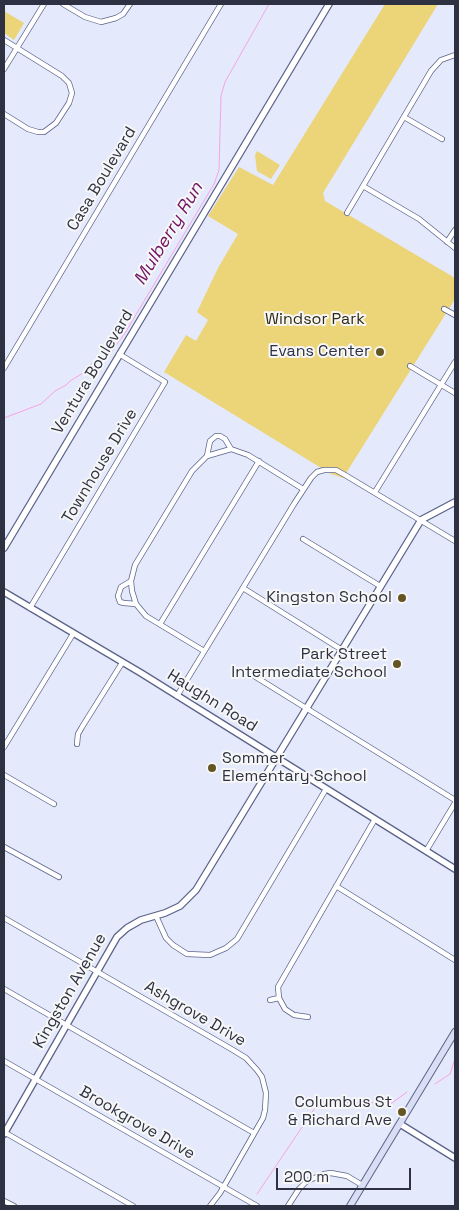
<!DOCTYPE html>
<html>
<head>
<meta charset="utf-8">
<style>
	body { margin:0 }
	#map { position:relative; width:459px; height:1210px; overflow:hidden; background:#e4e9fb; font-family:"Space Grotesk",sans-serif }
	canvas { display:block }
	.frame { position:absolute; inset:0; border:5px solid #2d3142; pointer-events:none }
	.scale { position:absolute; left:276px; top:1168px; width:135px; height:22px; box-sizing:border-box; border:2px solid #2d3142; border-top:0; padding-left:6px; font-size:15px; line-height:18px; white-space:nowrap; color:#2d3142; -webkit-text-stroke:4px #f7f7f7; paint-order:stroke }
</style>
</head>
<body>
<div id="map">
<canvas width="459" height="1210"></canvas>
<div class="frame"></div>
<div class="scale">200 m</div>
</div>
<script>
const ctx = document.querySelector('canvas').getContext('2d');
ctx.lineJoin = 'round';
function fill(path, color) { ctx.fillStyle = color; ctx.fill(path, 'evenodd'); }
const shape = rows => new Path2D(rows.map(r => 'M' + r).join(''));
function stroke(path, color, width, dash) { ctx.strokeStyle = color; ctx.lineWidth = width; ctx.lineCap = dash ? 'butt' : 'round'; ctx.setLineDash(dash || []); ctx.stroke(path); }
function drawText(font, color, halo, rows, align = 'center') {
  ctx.font = font + ' "Space Grotesk",sans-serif'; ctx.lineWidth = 4; ctx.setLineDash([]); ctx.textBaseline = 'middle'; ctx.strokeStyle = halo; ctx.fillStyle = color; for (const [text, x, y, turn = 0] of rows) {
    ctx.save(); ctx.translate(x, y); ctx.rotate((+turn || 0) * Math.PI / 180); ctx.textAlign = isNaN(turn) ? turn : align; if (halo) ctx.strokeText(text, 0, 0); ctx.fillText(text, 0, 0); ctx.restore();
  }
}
fill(shape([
	[385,4,438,4,323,193,325,201,455,278,455,299,343,478,331,474,164,372,186,335,196,341,208,320,197,312,218,268,238,234,208,216,239,167,273,185],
	[4,11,24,23,14,40,4,33],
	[257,151,280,165,271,179,257,171,255,155]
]), '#ecd478');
stroke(shape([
	[4,418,41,404,55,391,66,385,70,381,88,370,91,364,109,355,125,333,214,184,219,170,221,96,225,82,269,4],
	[435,1084,450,1074,455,1059],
	[257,1194,319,1102,392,1103,407,1092]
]), '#f8a3e5', 1);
const minor = shape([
	[63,4,85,17,101,22,116,18,123,14,130,4],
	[4,40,62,76,69,83,72,93,69,103,56,123,44,132,38,132,28,129,4,114],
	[4,69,44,4],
	[404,117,442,139],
	[363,186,419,219,455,248],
	[347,213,431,71,441,60,455,55],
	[447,242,455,230],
	[444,309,455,315],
	[410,366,455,393],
	[4,368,221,4],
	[207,456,210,441,216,436,220,436,225,439,231,449],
	[375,492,455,362],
	[303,539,380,586],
	[131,581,121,587,118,596,120,602,124,603,136,604],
	[243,588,342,650],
	[30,608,165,382,119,354],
	[160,624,259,461],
	[204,651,146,616,136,604,132,591,131,581,135,565,192,471,207,456,231,449,248,455,303,489],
	[246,671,455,800],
	[177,696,294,504,311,478,317,472,324,470,336,470,345,475,455,541],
	[77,744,78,734,82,727,122,663],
	[4,747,73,634],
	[4,775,54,804],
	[4,847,59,877],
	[426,851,455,803],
	[336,886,455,960],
	[156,916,166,938,173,945,187,954,210,955,226,948,237,939,326,789],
	[4,918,233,1050,246,1058,257,1070,262,1077,266,1093,265,1110,263,1118,220,1193,210,1206],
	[4,989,254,1133],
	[270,1000,279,998],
	[308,1017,294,1015,285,1009,279,998,278,987,375,819],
	[4,1061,257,1206],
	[4,1132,133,1206],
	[4,1201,14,1206],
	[288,1206,299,1189,307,1181,324,1174,331,1173,347,1176,362,1185]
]);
const tertiary = shape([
	[4,548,329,4],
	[4,592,141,673,455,869],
	[400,1124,455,1158],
	[4,1134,117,937,127,928,141,920,165,913,180,906,196,890,418,525,421,520,455,502]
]);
const secondary = shape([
	[350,1206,455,1032]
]);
stroke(minor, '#5b6389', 6);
stroke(tertiary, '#5b6389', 8);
stroke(secondary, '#5b6389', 8);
stroke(minor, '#fff', 4.5);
stroke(tertiary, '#fff', 5.5);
stroke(secondary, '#dadef4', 6);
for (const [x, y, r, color] of [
	[380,352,5,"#635623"],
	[402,598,5,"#635623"],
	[397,664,5,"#635623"],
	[212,768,5,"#635623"],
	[402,1112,5,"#635623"]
]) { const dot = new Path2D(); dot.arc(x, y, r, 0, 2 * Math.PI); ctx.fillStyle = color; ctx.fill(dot); stroke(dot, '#f7f7f7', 2); }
drawText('16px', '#2d3142', '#f7f7f7', [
	["Casa Boulevard",102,179,-59],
	["Ventura Boulevard",93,372,-59],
	["Townhouse Drive",100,466,-59],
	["Haughn Road",212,701,32],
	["Kingston Avenue",70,991,-60],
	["Ashgrove Drive",195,1014,30],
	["Brookgrove Drive",137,1123,30]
]);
drawText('16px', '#312b13', '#f7f7f7', [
	["Windsor Park",315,320]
]);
drawText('16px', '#2d3142', '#f7f7f7', [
	["Evans Center",370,352],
	["Kingston School",392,598],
	["Park Street",387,655],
	["Intermediate School",387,673],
	["Sommer",222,759,"left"],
	["Elementary School",222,777,"left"],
	["Columbus St",392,1103],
	["& Richard Ave",392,1121]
], 'right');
drawText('italic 18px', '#711363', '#f7f7f7', [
	["Mulberry Run",169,234,-59]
]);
</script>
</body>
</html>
